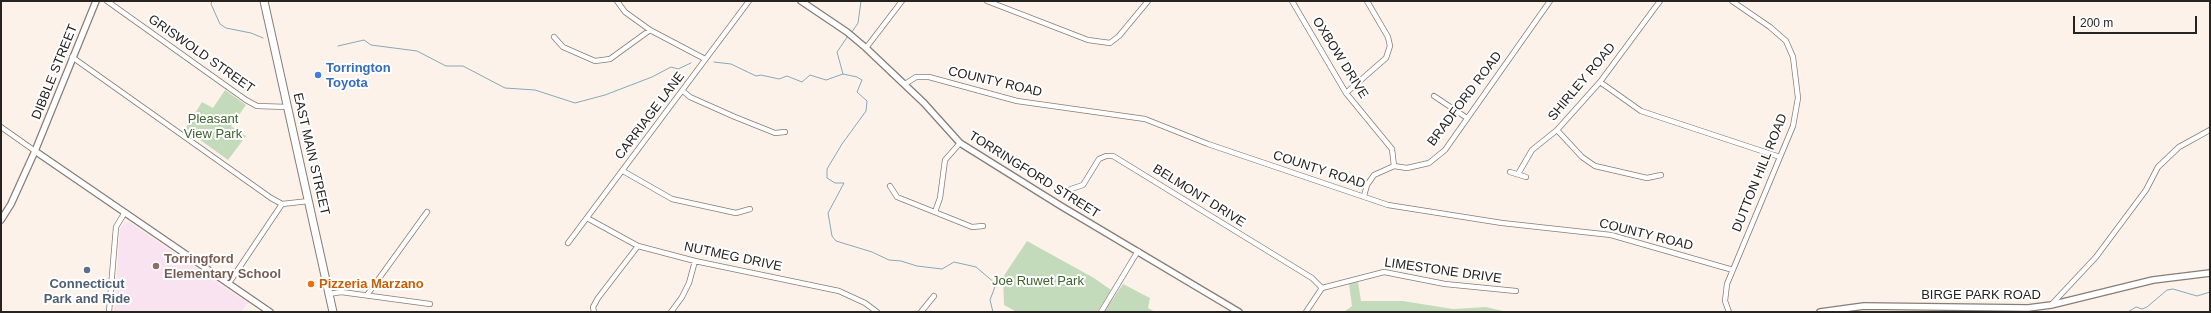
<!DOCTYPE html>
<html>
<head>
<meta charset="utf-8">
<style>
	body { margin:0 }
	#map { position:relative; width:2211px; height:313px; overflow:hidden; background:#fdf2ea; font-family:Arial,sans-serif }
	canvas { display:block }
	.frame { position:absolute; inset:0; border:2px solid #272321; pointer-events:none }
	.scale { position:absolute; left:2073px; top:16px; width:124px; height:18px; box-sizing:border-box; border:2px solid #272321; border-top:0; padding-left:5px; font-size:12px; line-height:14px; white-space:nowrap; color:#272321; -webkit-text-stroke:3px #fff; paint-order:stroke }
</style>
</head>
<body>
<div id="map">
<canvas width="2211" height="313"></canvas>
<div class="frame"></div>
<div class="scale">200 m</div>
</div>
<script>
const ctx = document.querySelector('canvas').getContext('2d');
ctx.lineJoin = 'round';
function fill(path, color) { ctx.fillStyle = color; ctx.fill(path, 'evenodd'); }
const shape = rows => new Path2D(rows.map(r => 'M' + r).join(''));
function stroke(path, color, width, dash) { ctx.strokeStyle = color; ctx.lineWidth = width; ctx.lineCap = dash ? 'butt' : 'round'; ctx.setLineDash(dash || []); ctx.stroke(path); }
function drawText(font, color, halo, rows, align = 'center') {
  ctx.font = font + ' Arial,sans-serif'; ctx.lineWidth = 4; ctx.setLineDash([]); ctx.textBaseline = 'middle'; ctx.strokeStyle = halo; ctx.fillStyle = color; for (const [text, x, y, turn = 0] of rows) {
    ctx.save(); ctx.translate(x, y); ctx.rotate((+turn || 0) * Math.PI / 180); ctx.textAlign = isNaN(turn) ? turn : align; if (halo) ctx.strokeText(text, 0, 0); ctx.fillText(text, 0, 0); ctx.restore();
  }
}
fill(shape([
	[125,222,130,223,248,303,241,312,114,312,120,229]
]), '#f9e3f0');
fill(shape([
	[225,90,246,105,231,126,246,136,228,160,185,129,202,102,213,108],
	[1027,241,1094,278,1111,290,1097,312,1017,312,1004,305,1003,277],
	[1358,282,1361,301,1403,301,1453,309,1486,307,1507,312,1344,312,1352,306,1349,284],
	[1123,284,1150,298,1148,308,1155,312,1104,312]
]), '#c4dbbb');
stroke(shape([
	[212,1,211,4,220,24,226,28,251,33,263,38],
	[852,32,858,23,861,1],
	[338,46,364,40,371,45,417,51,446,66,463,66,505,88,535,90,575,103,605,95,652,77,671,67,678,69,691,63],
	[714,62,731,64,756,76,761,75,779,79,787,76,802,82,810,75,826,80,843,74,857,77,862,80,857,92,867,101,866,111,842,144,827,169,827,178,835,183,844,183,828,213,832,236,836,241,872,252,889,260,901,261,917,266,942,269,954,262,976,267,996,284,990,300,993,312],
	[843,74,837,52,848,36],
	[2128,312,2136,307,2142,309,2147,307,2167,290,2173,289,2197,296,2210,292]
]), '#86a7ba', 1);
const minor = shape([
	[107,1,246,100,257,106,288,107],
	[617,1,625,12,650,30,705,59],
	[987,1,1088,40,1110,43,1119,36,1148,1],
	[1292,1,1346,93,1392,149,1394,166],
	[554,37,563,47,595,61,610,59,650,30],
	[866,48,902,1],
	[72,57,271,198,282,204,309,201],
	[1600,82,1641,111,1780,157],
	[905,84,916,77,929,77,1017,101,1145,119,1208,144,1388,205,1502,223,1611,235,1733,270],
	[683,91,690,97,735,117,775,133,785,132],
	[1346,93,1386,58,1390,46,1388,37,1367,1],
	[1434,96,1467,118],
	[1,127,35,151],
	[1557,130,1582,157,1595,166,1647,178,1661,175],
	[623,171,672,199,736,213,750,209],
	[1510,172,1526,177],
	[1518,174,1532,150,1557,130,1600,82,1660,1],
	[890,186,897,197,972,227,983,226],
	[1071,189,1083,185,1099,159,1106,156,1113,156,1312,278,1322,288],
	[1364,196,1367,185,1374,175,1394,166,1407,168,1429,163,1445,150,1550,1],
	[935,212,940,198,945,160,960,143],
	[587,218,638,246,695,261,839,291,865,303,877,312],
	[568,243,749,1],
	[229,283,282,204],
	[1322,288,1384,272,1445,284,1516,291],
	[329,294,341,292,430,304],
	[367,295,427,212],
	[2051,305,2096,257,2146,190,2158,167,2179,147,2210,130],
	[109,312,116,227,125,212],
	[594,312,593,307,598,298,638,246],
	[671,312,682,297,689,283,695,261],
	[921,312,934,296],
	[1101,312,1138,251],
	[1306,312,1322,288],
	[1729,312,1725,301,1727,284,1793,126,1798,98,1793,57,1786,41,1770,27,1732,1]
]);
const major = shape([
	[801,1,847,32,866,48,924,103,960,143,1061,206,1239,312],
	[35,151,270,312],
	[1,220,11,204,35,151,96,1],
	[1820,312,1864,306,2028,308,2051,305,2153,280,2210,273]
]);
const highway = shape([
	[264,1,333,312]
]);
stroke(minor, '#877d77', 6);
stroke(major, '#877d77', 8);
stroke(highway, '#877d77', 9);
stroke(minor, '#fff', 4.5);
stroke(major, '#fff', 5.5);
stroke(highway, '#fff', 7);
for (const [x, y, r, color] of [
	[318,75,4,"#3f7fe0"],
	[156,266,4,"#8d6e63"],
	[87,270,4,"#5c6f8a"],
	[311,284,4,"#e8710a"]
]) { const dot = new Path2D(); dot.arc(x, y, r, 0, 2 * Math.PI); ctx.fillStyle = color; ctx.fill(dot); stroke(dot, '#fff', 1.5); }
drawText('13px', '#272321', '#fff', [
	["GRISWOLD STREET",201,54,35],
	["OXBOW DRIVE",1340,58,58],
	["DIBBLE STREET",55,72,-68],
	["COUNTY ROAD",995,82,13],
	["SHIRLEY ROAD",1582,82,-50],
	["BRADFORD ROAD",1465,99,-53],
	["CARRIAGE LANE",650,116,-53],
	["EAST MAIN STREET",311,154,77],
	["COUNTY ROAD",1319,170,18],
	["DUTTON HILL ROAD",1760,173,-68],
	["TORRINGFORD STREET",1034,175,32],
	["BELMONT DRIVE",1199,196,32],
	["COUNTY ROAD",1646,235,14],
	["NUTMEG DRIVE",733,257,12],
	["LIMESTONE DRIVE",1443,271,8],
	["BIRGE PARK ROAD",1981,295]
]);
drawText('bold 13px', '#366cbe', '#fff', [
	["Torrington",326,68],
	["Toyota",326,83]
], 'left');
drawText('13px', '#3d632c', '#fff', [
	["Pleasant",213,119],
	["View Park",213,134],
	["Joe Ruwet Park",1038,281]
]);
drawText('bold 13px', '#785e54', '#fff', [
	["Torringford",164,259],
	["Elementary School",164,274]
], 'left');
drawText('bold 13px', '#4e5e75', '#fff', [
	["Connecticut",87,284],
	["Park and Ride",87,299]
]);
drawText('bold 13px', '#c56008', '#fff', [
	["Pizzeria Marzano",319,284]
], 'left');
</script>
</body>
</html>
